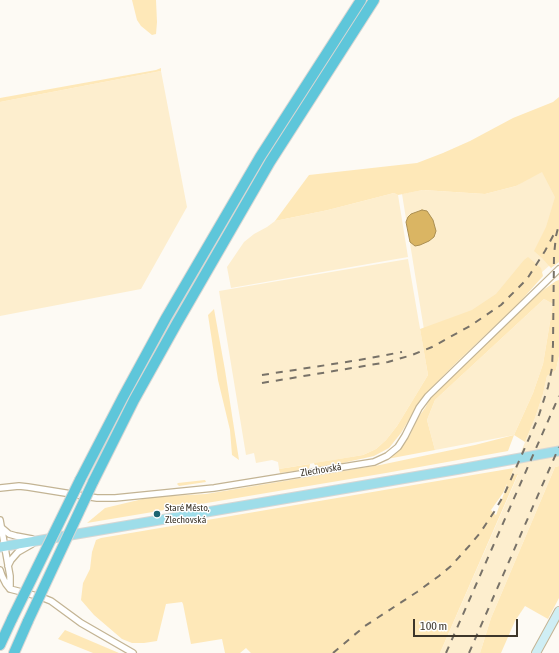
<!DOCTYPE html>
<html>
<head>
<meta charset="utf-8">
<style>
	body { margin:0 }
	#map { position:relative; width:559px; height:653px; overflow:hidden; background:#fdfaf4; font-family:"Asap Condensed",sans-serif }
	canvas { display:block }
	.scale { position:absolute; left:413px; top:619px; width:105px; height:18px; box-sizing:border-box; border:2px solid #3d362a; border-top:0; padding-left:5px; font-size:12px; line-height:14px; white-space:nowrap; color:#3d362a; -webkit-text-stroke:3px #fff; paint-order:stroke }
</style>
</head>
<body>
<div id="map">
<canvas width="559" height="653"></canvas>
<div class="scale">100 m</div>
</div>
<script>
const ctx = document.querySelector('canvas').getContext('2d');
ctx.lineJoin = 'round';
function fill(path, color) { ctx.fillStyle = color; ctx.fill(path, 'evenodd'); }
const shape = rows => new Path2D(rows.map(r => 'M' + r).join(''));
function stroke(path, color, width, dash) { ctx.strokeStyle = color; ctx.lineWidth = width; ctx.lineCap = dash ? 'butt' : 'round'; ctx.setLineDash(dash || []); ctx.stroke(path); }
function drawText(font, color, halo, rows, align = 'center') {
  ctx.font = font + ' "Asap Condensed",sans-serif'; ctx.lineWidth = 3; ctx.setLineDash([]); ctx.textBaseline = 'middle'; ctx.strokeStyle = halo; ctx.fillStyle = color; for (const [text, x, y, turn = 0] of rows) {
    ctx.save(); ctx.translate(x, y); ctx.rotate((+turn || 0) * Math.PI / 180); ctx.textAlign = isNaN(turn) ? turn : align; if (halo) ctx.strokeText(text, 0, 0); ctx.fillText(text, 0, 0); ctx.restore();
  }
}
fill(shape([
	[161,71,187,207,141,289,0,316,0,102],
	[559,158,559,257,460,345,431,373,402,194,423,190,485,194,516,186],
	[394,193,398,195,408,257,231,288,227,267,244,242,254,234,267,227,275,221,328,210],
	[408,259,428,375,397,426,386,440,376,449,363,455,279,469,278,462,272,460,256,463,254,453,246,455,219,291],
	[544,299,553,304,543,364,533,393,514,435,435,450,427,420,435,400],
	[559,356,559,466,555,467,491,618,480,653,440,653,518,475,511,476,535,418,543,394,547,376,556,370]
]), '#fdeece');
fill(shape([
	[132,0,156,0,157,22,156,34,152,35,141,26,137,20],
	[161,68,161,71,0,102,0,98,156,70],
	[559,97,559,262,551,268,542,258,534,251,546,227,555,197,542,172,516,186,485,194,423,190,398,195,394,193,328,210,275,221,309,175,417,163,443,153,470,141,513,118,553,102],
	[528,257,541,268,543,276,519,303,457,362,430,389,414,411,401,433,389,448,374,456,338,464,316,468,314,463,363,455,376,449,386,440,397,426,428,375,420,329,472,310,496,294,524,260],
	[559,280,559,356,556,370,547,376,543,394,535,418,525,442,514,435,508,451,386,473,87,523,105,508,151,497,206,494,380,465,475,445,514,435,533,393,543,364,553,304,544,299,435,400,427,420,435,450,387,459,398,451,410,435,417,419,425,408,432,395,539,293,556,281],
	[214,309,225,370,239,460,232,455,230,430,218,380,208,315],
	[310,464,309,469,280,473,279,469],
	[559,466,559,598,548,619,525,606,515,621,501,653,480,653,491,618,555,467],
	[514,468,511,476,518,474,440,653,251,653,246,648,240,653,225,653,222,639,191,644,183,604,182,602,166,604,157,641,144,643,132,643,122,639,94,615,81,600,83,583,90,569,92,552,96,540,101,538],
	[507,484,507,485,496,515,491,510,503,493],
	[205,480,206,482,179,486,177,484,178,483],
	[65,630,119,653,93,653,58,639]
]), '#fee8b8');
const water = shape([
	[422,210,427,211,433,220,436,231,434,237,429,241,420,245,415,246,410,242,406,222,408,217,411,214,422,210]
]);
fill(water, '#dab563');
stroke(water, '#ab8f52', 1);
const street = shape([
	[0,488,19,486,28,487,84,496,97,498,115,498,214,488,374,462,387,456,398,447,405,436,419,408,428,396,559,269],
	[0,520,10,576,10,589],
	[2,528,9,534,16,536,32,539],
	[8,566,11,560,18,552,32,544],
	[0,570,2,576,6,584,10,589,41,597,51,601,81,623,133,653]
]);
const secondary = shape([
	[536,653,559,611]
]);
const primary = shape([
	[0,547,460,469,559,451]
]);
const highway = shape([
	[80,480,123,397,166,318,260,157,361,0],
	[93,482,134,400,177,323,270,162,374,0],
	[0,645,12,619],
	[14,653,28,621]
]);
stroke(street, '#c3b494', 8);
stroke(secondary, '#c3b494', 10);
stroke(primary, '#d8d7d4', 11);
stroke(highway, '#d8d7d4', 12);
stroke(street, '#fff', 5.5);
stroke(secondary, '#cfeef4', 8);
stroke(primary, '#9edde9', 9);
stroke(highway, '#5ec6da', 10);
stroke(shape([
	[262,375,359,360,402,352],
	[262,383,388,362,412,355,432,347,470,326,501,305,527,279,545,251,554,234],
	[333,653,353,636,365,626,417,592,439,576,451,566,470,545,480,533,494,512,504,495,538,418,548,387,552,368,553,344,554,255,556,236,559,224],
	[446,653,559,396],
	[469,653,559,447]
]), '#787268', 2, [7, 7]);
const highwayBridge = shape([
	[12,619,80,480],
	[28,621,93,482]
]);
stroke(highwayBridge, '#d8d7d4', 12, []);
stroke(highwayBridge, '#5ec6da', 10);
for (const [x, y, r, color] of [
	[157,514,4,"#1c6572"]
]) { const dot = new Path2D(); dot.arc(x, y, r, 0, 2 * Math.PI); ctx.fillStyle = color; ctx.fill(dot); stroke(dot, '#fff', 1.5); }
drawText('10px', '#3d362a', '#fff', [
	["Zlechovská",321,470,-9]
]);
drawText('10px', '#3d362a', '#fff', [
	["Staré Město,",165,508],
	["Zlechovská",165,520]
], 'left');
</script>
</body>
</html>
